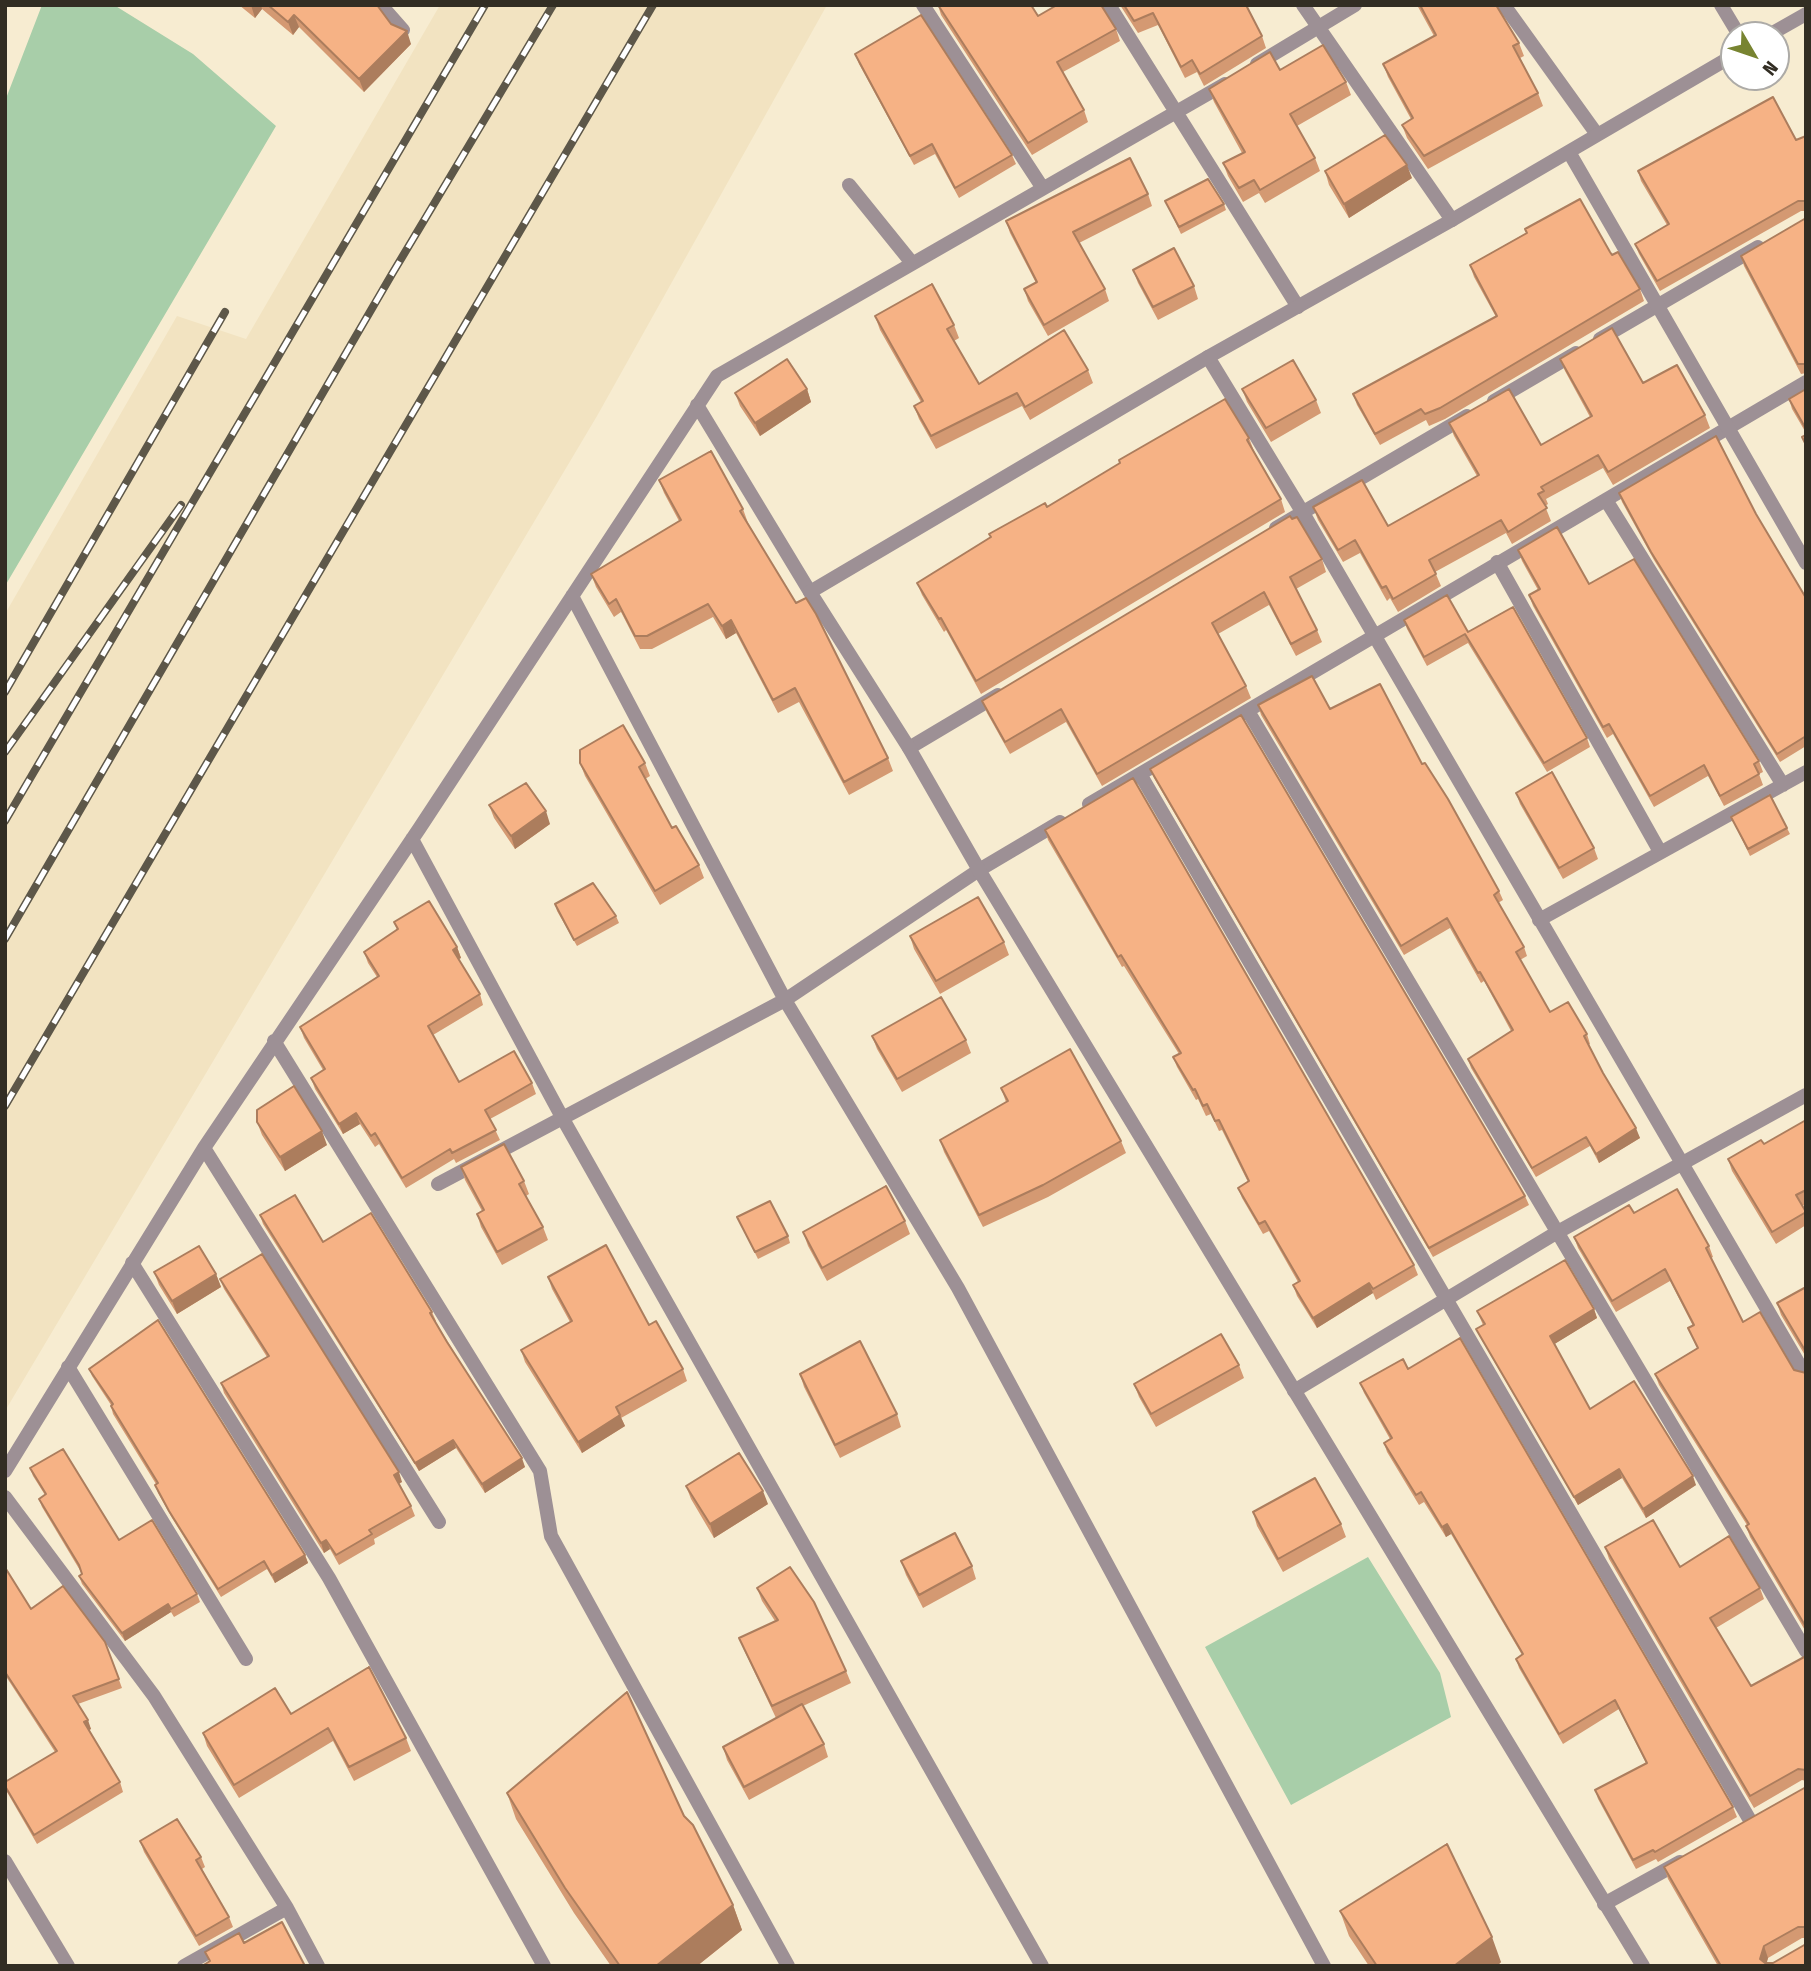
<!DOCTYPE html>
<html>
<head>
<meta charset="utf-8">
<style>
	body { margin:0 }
	#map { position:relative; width:1811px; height:1971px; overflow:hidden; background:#f7ecd1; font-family:"Fira Sans Condensed",sans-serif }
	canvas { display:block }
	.frame { position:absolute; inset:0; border:7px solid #322d23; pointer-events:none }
	.north { position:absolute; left:1720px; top:21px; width:70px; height:70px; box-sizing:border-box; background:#fff; border:2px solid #adaba7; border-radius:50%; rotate:129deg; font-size:19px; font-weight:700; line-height:28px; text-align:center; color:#322d23 }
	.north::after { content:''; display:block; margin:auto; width:24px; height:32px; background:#788431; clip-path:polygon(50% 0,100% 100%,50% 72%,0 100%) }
</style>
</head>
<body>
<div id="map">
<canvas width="1811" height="1971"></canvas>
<div class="frame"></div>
<div class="north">N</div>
</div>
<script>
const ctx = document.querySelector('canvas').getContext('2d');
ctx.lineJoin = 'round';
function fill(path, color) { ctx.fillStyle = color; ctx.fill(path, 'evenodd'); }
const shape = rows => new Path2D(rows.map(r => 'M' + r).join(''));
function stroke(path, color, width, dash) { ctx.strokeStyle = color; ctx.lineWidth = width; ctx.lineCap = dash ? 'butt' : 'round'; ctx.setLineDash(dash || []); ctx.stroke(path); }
fill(shape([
	[440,5,827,5,597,416,5,1411,5,614,177,316,246,339]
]), '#f2e3c1');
fill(shape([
	[42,5,114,5,193,54,276,126,5,586,5,101],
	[1368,1557,1440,1673,1451,1717,1291,1805,1205,1647]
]), '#a8cea9');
stroke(shape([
	[381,5,403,30],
	[923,5,1042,187],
	[1109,5,1298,307],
	[1303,5,1452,220],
	[1504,5,1596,133],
	[1721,5,1739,35],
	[1257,64,1355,5],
	[849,185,912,263],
	[1600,339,1758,247],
	[1208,357,1303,513,1806,1376],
	[1494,401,1576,353],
	[697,405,810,592],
	[1606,500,1783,785],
	[1276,528,1467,416],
	[1497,562,1659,850],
	[572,596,785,1000,958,1288,1324,1966],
	[1248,711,1806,1651],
	[909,748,998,695],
	[1140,774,1751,1822],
	[1089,804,1806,382],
	[412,839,563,1119,1042,1966],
	[1539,920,1806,772],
	[274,1041,540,1471,551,1536,788,1966],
	[204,1148,439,1522],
	[438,1184,785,1000,979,870,1060,822],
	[132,1263,329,1578,544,1966],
	[68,1367,246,1659],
	[1294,1391,1556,1233,1806,1095],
	[5,1471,204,1148,419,829,717,376,1225,84],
	[5,1497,154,1696,287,1908,184,1966],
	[5,1861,68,1966],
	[1604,1904,1680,1862],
	[287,1908,318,1966]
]), '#9d9095', 14);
stroke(shape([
	[1769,35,1806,14],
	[1569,152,1806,563],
	[1643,1966,979,870,909,748,810,592,1208,357,1452,220,1734,55]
]), '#9d9095', 14);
const rail = shape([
	[5,692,225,312],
	[5,752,181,505],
	[5,821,485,5],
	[5,939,392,274,553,5],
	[5,1106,653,5]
]);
stroke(rail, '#5d5749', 8);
stroke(rail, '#fff', 5, [16]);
fill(shape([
	[239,5,377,5,391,24,411,44,364,92,299,27,293,35,262,9,255,18],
	[938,5,1038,16,1116,29,1120,41,1063,72,1084,110,1088,122,1032,155,941,15],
	[1120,5,1246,5,1262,36,1266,48,1204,86,1197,72,1185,78,1158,25,1138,33],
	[1417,5,1496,5,1519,43,1524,56,1520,58,1538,93,1543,106,1428,169,1407,138,1402,125,1411,119,1388,77,1383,64,1434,36],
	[855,54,1012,155,1016,164,959,198,935,154,914,165,859,64],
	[1280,70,1346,82,1351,95,1297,126,1315,158,1320,171,1265,203,1259,193,1243,202,1228,176,1223,163,1242,153,1214,102,1209,89],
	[1806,136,1806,211,1801,211,1660,291,1639,254,1635,244,1667,225,1641,181,1638,171,1796,140],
	[1325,171,1412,178,1349,218,1329,185],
	[1148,194,1152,206,1079,243,1105,289,1109,301,1048,336,1028,301,1024,289,1036,283,1010,233,1006,221],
	[1165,201,1224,204,1226,210,1181,234],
	[1806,218,1806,373,1801,374,1744,266,1741,256],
	[1525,229,1610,252,1640,289,1644,301,1445,419,1429,426,1426,420,1380,445,1357,405,1353,394,1496,317,1474,277,1470,265,1526,233],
	[1133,270,1194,286,1198,299,1158,320,1138,283],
	[875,316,954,325,959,338,954,341,979,384,1088,370,1093,383,1030,420,1022,406,936,449,919,419,914,406,921,402,880,330],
	[1560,359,1643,383,1705,415,1710,428,1613,485,1603,468,1546,499,1548,504,1545,506,1551,521,1512,544,1506,533,1435,572,1441,586,1398,612,1390,598,1387,601,1360,553,1343,562,1318,520,1313,507,1388,526,1477,476,1454,436,1449,423,1541,445,1590,417,1565,371],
	[807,389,811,402,760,436,740,406,735,393],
	[1242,389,1316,400,1321,413,1271,442,1247,402],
	[1806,389,1806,433,1792,409,1789,399],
	[1249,438,1254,451,1281,499,1285,512,981,694,946,630,944,632,922,595,917,583,1047,507],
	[659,480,743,509,748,523,888,758,893,771,849,795,799,702,778,713,736,633,726,639,713,617,652,649,640,649,621,612,614,617,596,587,591,574,679,521,664,493],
	[1619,493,1756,514,1806,598,1806,746,1780,762,1654,560,1622,502],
	[1518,550,1589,584,1759,761,1763,772,1759,774,1763,785,1724,806,1708,776,1654,807,1613,734,1607,738,1533,606,1529,595,1538,590,1522,561],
	[1322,559,1326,572,1296,589,1317,630,1322,642,1296,656,1269,605,1218,634,1246,686,1251,698,1102,786,1066,722,1010,754,987,713,982,701],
	[1404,620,1468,632,1587,738,1590,747,1547,772,1468,643,1427,666,1407,629],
	[1258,705,1330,709,1422,764,1499,891,1503,900,1498,903,1524,947,1527,956,1520,960,1550,1012,1587,1034,1590,1044,1588,1045,1603,1073,1640,1138,1599,1163,1590,1146,1536,1177,1471,1068,1468,1059,1511,1031,1484,981,1481,983,1450,928,1404,955,1261,715],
	[580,763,645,763,650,776,645,779,672,828,699,865,704,878,660,905,585,776],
	[1150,769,1525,1196,1529,1205,1433,1257,1154,778],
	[1516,793,1594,848,1598,859,1563,879,1520,804],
	[489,805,550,824,515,849,494,818],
	[1731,817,1787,828,1790,834,1750,856],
	[1045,830,1414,1265,1418,1275,1376,1300,1373,1293,1317,1328,1297,1296,1293,1285,1298,1282,1269,1231,1263,1234,1242,1198,1238,1188,1248,1182,1222,1130,1219,1131,1211,1114,1206,1116,1198,1099,1196,1100,1177,1067,1173,1057,1179,1054,1124,966,1122,967,1048,840],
	[555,904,616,916,619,923,577,946,557,911],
	[394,922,457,947,461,958,458,959,480,994,483,1005,433,1035,459,1082,532,1083,536,1094,490,1119,500,1140,456,1163,454,1159,406,1188,379,1144,375,1147,360,1124,343,1134,315,1089,311,1078,323,1070,304,1038,300,1027,377,977,368,963,364,952,397,930],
	[910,936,1004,942,1009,955,940,994,914,949],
	[872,1036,966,1040,971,1053,902,1092,877,1049],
	[1001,1088,1121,1141,1126,1153,1048,1197,983,1227,944,1152,940,1140,1006,1102],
	[1806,1120,1806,1204,1802,1206,1806,1212,1806,1225,1776,1244,1732,1171,1728,1159,1764,1144],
	[257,1122,327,1145,285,1171,262,1135],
	[461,1167,524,1181,529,1194,526,1196,543,1227,548,1240,502,1265,481,1227,477,1214,482,1211,465,1180],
	[1634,1213,1709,1246,1713,1257,1711,1258,1743,1322,1794,1370,1806,1373,1806,1632,1750,1537,1746,1526,1747,1525,1659,1385,1655,1374,1697,1348,1688,1328,1693,1326,1670,1281,1616,1312,1578,1248,1574,1237],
	[260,1215,432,1312,436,1321,435,1321,525,1467,485,1493,456,1448,419,1471,263,1224],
	[737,1217,788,1236,790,1243,758,1259],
	[905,1221,910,1234,827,1281,808,1246,803,1232],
	[154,1272,216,1274,221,1287,177,1314,159,1285],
	[548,1277,649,1325,683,1369,687,1381,621,1418,625,1426,582,1453,525,1362,521,1350,570,1322,552,1289],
	[220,1279,402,1482,399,1484,411,1506,415,1516,374,1539,375,1544,339,1565,330,1549,324,1553,224,1393,221,1383,267,1357,224,1289],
	[1806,1287,1806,1357,1781,1315,1777,1303],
	[1594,1309,1597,1318,1554,1344,1590,1409,1696,1485,1646,1518,1622,1478,1578,1505,1480,1337,1476,1329,1483,1325,1477,1311],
	[1239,1365,1244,1378,1156,1427,1139,1397,1134,1384],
	[89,1369,305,1555,308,1563,275,1583,267,1569,221,1597,172,1518,158,1493,155,1485,156,1484,113,1414,111,1406,111,1405,92,1376],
	[1408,1369,1733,1807,1737,1817,1658,1862,1656,1859,1636,1869,1598,1799,1595,1790,1646,1763,1619,1709,1563,1744,1519,1668,1516,1659,1522,1655,1451,1534,1446,1537,1424,1502,1419,1505,1387,1452,1384,1443,1390,1439,1364,1393,1360,1383],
	[800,1374,897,1414,901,1427,840,1458,804,1387],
	[30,1468,119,1540,197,1594,200,1602,174,1617,171,1612,125,1641,82,1584,79,1576,82,1574,81,1572,42,1507,39,1499,45,1495,33,1476],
	[686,1486,768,1504,714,1538,691,1499],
	[1253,1512,1341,1524,1346,1537,1283,1572,1257,1526],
	[1605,1547,1760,1588,1764,1599,1716,1628,1751,1686,1806,1656,1806,1781,1802,1780,1754,1808,1609,1559],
	[901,1561,972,1566,976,1579,923,1608,906,1575],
	[5,1569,31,1609,105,1642,122,1688,78,1704,91,1729,89,1730,120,1782,123,1792,37,1844,7,1792,5,1782,55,1752,7,1678,5,1680],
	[757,1588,846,1671,851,1683,803,1706,824,1744,828,1757,749,1800,727,1760,723,1747,776,1718,744,1650,739,1638,775,1621,762,1601],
	[291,1714,406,1738,411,1751,354,1781,333,1741,239,1798,207,1746,203,1733],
	[1806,1787,1806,1938,1802,1938,1768,1958,1766,1963,1806,1966,1718,1966,1668,1879,1664,1867],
	[507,1793,684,1816,733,1905,742,1930,697,1966,611,1966,574,1913,516,1819],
	[140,1841,201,1857,205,1867,202,1869,229,1917,233,1927,199,1946,144,1852],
	[1340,1911,1501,1962,1497,1966,1369,1966,1349,1936]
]), '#d49972');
fill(shape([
	[251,5,261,5,262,9,255,18],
	[294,15,299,27,293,35,288,22],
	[407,31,411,44,364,92,359,79],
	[1407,165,1412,178,1349,218,1344,204],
	[807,389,811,402,760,436,755,423],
	[731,620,736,633,726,639,722,626],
	[546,811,550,824,515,849,511,836],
	[457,947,461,958,457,960,453,950],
	[356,1113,360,1124,343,1134,339,1124],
	[1636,1128,1640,1138,1599,1163,1596,1154],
	[322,1131,327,1145,285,1171,280,1157],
	[216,1274,221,1287,177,1314,172,1301],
	[1369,1283,1373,1293,1317,1328,1313,1318],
	[1594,1309,1597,1318,1553,1345,1550,1336],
	[620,1415,625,1426,582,1453,578,1442],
	[453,1440,456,1448,419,1471,415,1463],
	[522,1458,525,1467,485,1493,482,1484],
	[1619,1469,1622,1478,1578,1505,1574,1497],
	[399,1472,402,1482,397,1484,394,1475],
	[1693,1476,1696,1485,1646,1518,1643,1509],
	[763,1491,768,1504,714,1538,710,1524],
	[1447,1524,1451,1534,1446,1537,1442,1527],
	[326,1540,330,1549,324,1553,321,1543],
	[305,1555,308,1563,275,1583,272,1575],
	[168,1604,171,1612,125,1641,122,1633],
	[88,1720,91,1729,87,1731,84,1722],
	[733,1905,742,1930,697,1966,656,1966],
	[1492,1937,1501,1962,1497,1966,1454,1966],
	[1764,1946,1768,1958,1766,1966,1760,1959]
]), '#ac7d5d');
const building = shape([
	[268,5,377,5,391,24,407,31,359,79,294,15,288,22,268,5],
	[938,5,1031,5,1038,16,1057,5,1101,5,1116,29,1057,62,1084,110,1028,143,938,5],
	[1124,5,1246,5,1262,36,1200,74,1192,60,1181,67,1153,13,1134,21,1124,5],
	[1420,5,1496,5,1519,43,1513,46,1538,93,1424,156,1402,125,1413,118,1383,64,1436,35,1420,5],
	[921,15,1012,155,955,188,932,144,910,156,855,54,921,15],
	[1323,45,1346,82,1290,114,1315,158,1260,190,1254,180,1239,188,1223,163,1245,152,1209,89,1270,52,1280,70,1323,45],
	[1773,97,1796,140,1806,136,1806,201,1798,201,1657,281,1635,244,1669,224,1638,171,1773,97],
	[1385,135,1407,165,1344,204,1325,171,1385,135],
	[1130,158,1148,194,1073,232,1105,289,1044,325,1024,289,1037,282,1006,221,1130,158],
	[1208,179,1224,204,1179,227,1165,201,1208,179],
	[1580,199,1610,252,1612,255,1618,252,1640,289,1440,408,1425,414,1421,409,1375,434,1353,394,1497,316,1470,265,1527,233,1525,229,1580,199],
	[1806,218,1806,364,1798,364,1741,256,1806,218],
	[1174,248,1194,286,1153,307,1133,270,1174,248],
	[932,284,954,325,947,329,979,384,1064,330,1088,370,1025,407,1017,393,931,436,914,406,923,401,875,316,932,284],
	[1612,328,1643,383,1677,365,1705,415,1608,472,1598,455,1541,487,1544,491,1538,494,1547,508,1508,532,1501,520,1429,560,1436,574,1393,599,1386,586,1382,588,1355,540,1338,550,1313,507,1362,480,1388,526,1479,475,1449,423,1509,389,1541,445,1592,416,1560,359,1612,328],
	[787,359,807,389,755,423,735,393,787,359],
	[1293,360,1316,400,1266,428,1242,389,1293,360],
	[1806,389,1806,429,1789,399,1806,389],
	[1225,399,1249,438,1247,440,1281,499,976,681,941,618,939,619,917,583,991,537,989,534,1045,503,1047,507,1120,463,1119,460,1225,399],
	[1806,435,1806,445,1802,437,1806,435],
	[1716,436,1756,514,1806,598,1806,736,1777,754,1651,552,1619,493,1716,436],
	[711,451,743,509,740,511,796,603,806,598,816,614,888,758,844,782,795,688,773,700,731,620,722,626,708,604,647,636,635,636,616,599,609,604,591,574,681,520,659,480,711,451],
	[1290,516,1292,519,1297,517,1322,559,1290,577,1317,630,1291,644,1264,592,1212,623,1246,686,1097,774,1061,709,1005,742,982,701,1290,516],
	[1557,527,1589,584,1634,559,1759,761,1754,764,1759,774,1720,796,1704,765,1650,796,1609,724,1603,727,1529,595,1540,589,1518,550,1557,527],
	[1447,595,1468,632,1513,607,1587,738,1544,763,1465,634,1424,657,1404,620,1447,595],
	[1312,676,1330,709,1380,684,1422,764,1425,763,1448,799,1499,891,1494,895,1524,947,1516,952,1550,1012,1568,1002,1587,1034,1584,1036,1603,1073,1636,1128,1596,1154,1586,1137,1532,1168,1468,1059,1513,1030,1480,972,1478,973,1447,918,1401,946,1258,705,1312,676],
	[1241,715,1525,1196,1429,1248,1150,769,1241,715],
	[623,725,645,763,639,767,672,828,676,826,699,865,655,891,580,763,580,750,623,725],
	[1552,772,1594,848,1559,868,1516,793,1552,772],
	[1133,778,1414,1265,1373,1289,1369,1283,1313,1318,1293,1285,1300,1281,1265,1221,1259,1224,1238,1188,1249,1181,1219,1120,1215,1121,1207,1104,1203,1106,1195,1089,1193,1090,1173,1057,1181,1053,1121,955,1118,957,1045,830,1133,778],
	[526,783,546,811,511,836,489,805,526,783],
	[1770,795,1787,828,1748,849,1731,817,1770,795],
	[593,883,616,916,574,940,555,904,593,883],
	[978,897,1004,942,936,981,910,936,978,897],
	[429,901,457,947,453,950,480,994,428,1026,459,1082,514,1051,532,1083,485,1110,496,1130,452,1153,450,1149,402,1178,375,1133,371,1136,356,1113,339,1124,311,1078,325,1069,300,1027,379,976,364,952,398,929,394,922,429,901],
	[941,997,966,1040,897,1079,872,1036,941,997],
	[1070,1049,1121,1141,1043,1185,979,1215,940,1140,1008,1101,1001,1088,1070,1049],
	[294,1086,322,1131,280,1157,257,1122,257,1110,294,1086],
	[1806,1120,1806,1190,1796,1195,1806,1212,1772,1232,1728,1159,1761,1140,1764,1144,1806,1120],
	[504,1144,524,1181,519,1184,543,1227,497,1252,477,1214,484,1210,461,1167,504,1144],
	[886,1186,905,1221,822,1268,803,1232,886,1186],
	[1677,1189,1709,1246,1706,1248,1743,1322,1760,1312,1794,1370,1806,1373,1806,1627,1746,1526,1749,1524,1655,1374,1698,1348,1688,1328,1694,1325,1665,1269,1612,1301,1574,1237,1629,1205,1634,1213,1677,1189],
	[295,1195,323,1242,371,1213,432,1312,430,1313,447,1342,522,1458,482,1484,453,1440,415,1463,260,1215,295,1195],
	[770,1201,788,1236,755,1252,737,1217,770,1201],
	[606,1245,649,1325,656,1321,683,1369,616,1407,620,1415,578,1442,521,1350,572,1321,548,1277,606,1245],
	[199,1246,216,1274,172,1301,154,1272,199,1246],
	[262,1254,399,1472,394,1475,411,1506,369,1530,372,1534,336,1555,326,1540,321,1543,221,1383,269,1356,220,1279,262,1254],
	[1565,1260,1594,1309,1550,1336,1590,1409,1634,1381,1693,1476,1643,1509,1619,1469,1574,1497,1476,1329,1485,1324,1477,1311,1565,1260],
	[1806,1287,1806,1352,1777,1303,1806,1287],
	[158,1320,305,1555,272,1575,264,1561,218,1589,169,1511,155,1485,158,1483,111,1406,113,1404,89,1369,158,1320],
	[1221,1334,1239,1365,1151,1414,1134,1384,1221,1334],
	[1460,1338,1733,1807,1655,1852,1653,1850,1633,1860,1595,1790,1647,1763,1615,1700,1559,1734,1516,1659,1523,1654,1447,1524,1442,1527,1421,1492,1416,1495,1384,1443,1392,1438,1360,1383,1403,1359,1408,1369,1460,1338],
	[860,1341,897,1414,835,1445,800,1374,860,1341],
	[63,1449,119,1540,152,1520,197,1594,171,1609,168,1604,122,1633,79,1576,82,1574,79,1565,39,1499,46,1494,30,1468,63,1449],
	[739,1453,763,1491,710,1524,686,1486,739,1453],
	[1315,1478,1341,1524,1278,1559,1253,1512,1315,1478],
	[1653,1520,1680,1567,1729,1536,1760,1588,1710,1618,1751,1686,1806,1656,1806,1770,1798,1769,1750,1796,1605,1547,1653,1520],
	[955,1533,972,1566,919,1595,901,1561,955,1533],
	[790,1567,814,1602,846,1671,772,1706,739,1638,778,1620,757,1588,790,1567],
	[5,1569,6,1569,31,1609,63,1586,105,1642,119,1679,73,1696,88,1720,84,1722,120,1782,34,1835,5,1786,5,1782,57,1751,5,1672,5,1569],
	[369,1667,406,1738,349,1767,328,1728,234,1785,203,1733,275,1688,291,1714,369,1667],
	[627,1692,684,1816,693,1825,733,1905,656,1966,620,1966,565,1888,507,1793,627,1692],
	[802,1704,824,1744,744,1787,723,1747,802,1704],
	[1806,1787,1806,1927,1798,1927,1764,1946,1760,1959,1765,1963,1773,1963,1806,1944,1806,1966,1721,1966,1664,1867,1806,1787],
	[177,1819,201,1857,196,1860,229,1917,196,1936,140,1841,177,1819],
	[1447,1844,1492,1937,1454,1966,1377,1966,1340,1911,1447,1844],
	[282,1922,305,1966,202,1966,210,1961,205,1952,239,1933,244,1943,282,1922]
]);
fill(building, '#f6b285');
stroke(building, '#ac7d5d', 2);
</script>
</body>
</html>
